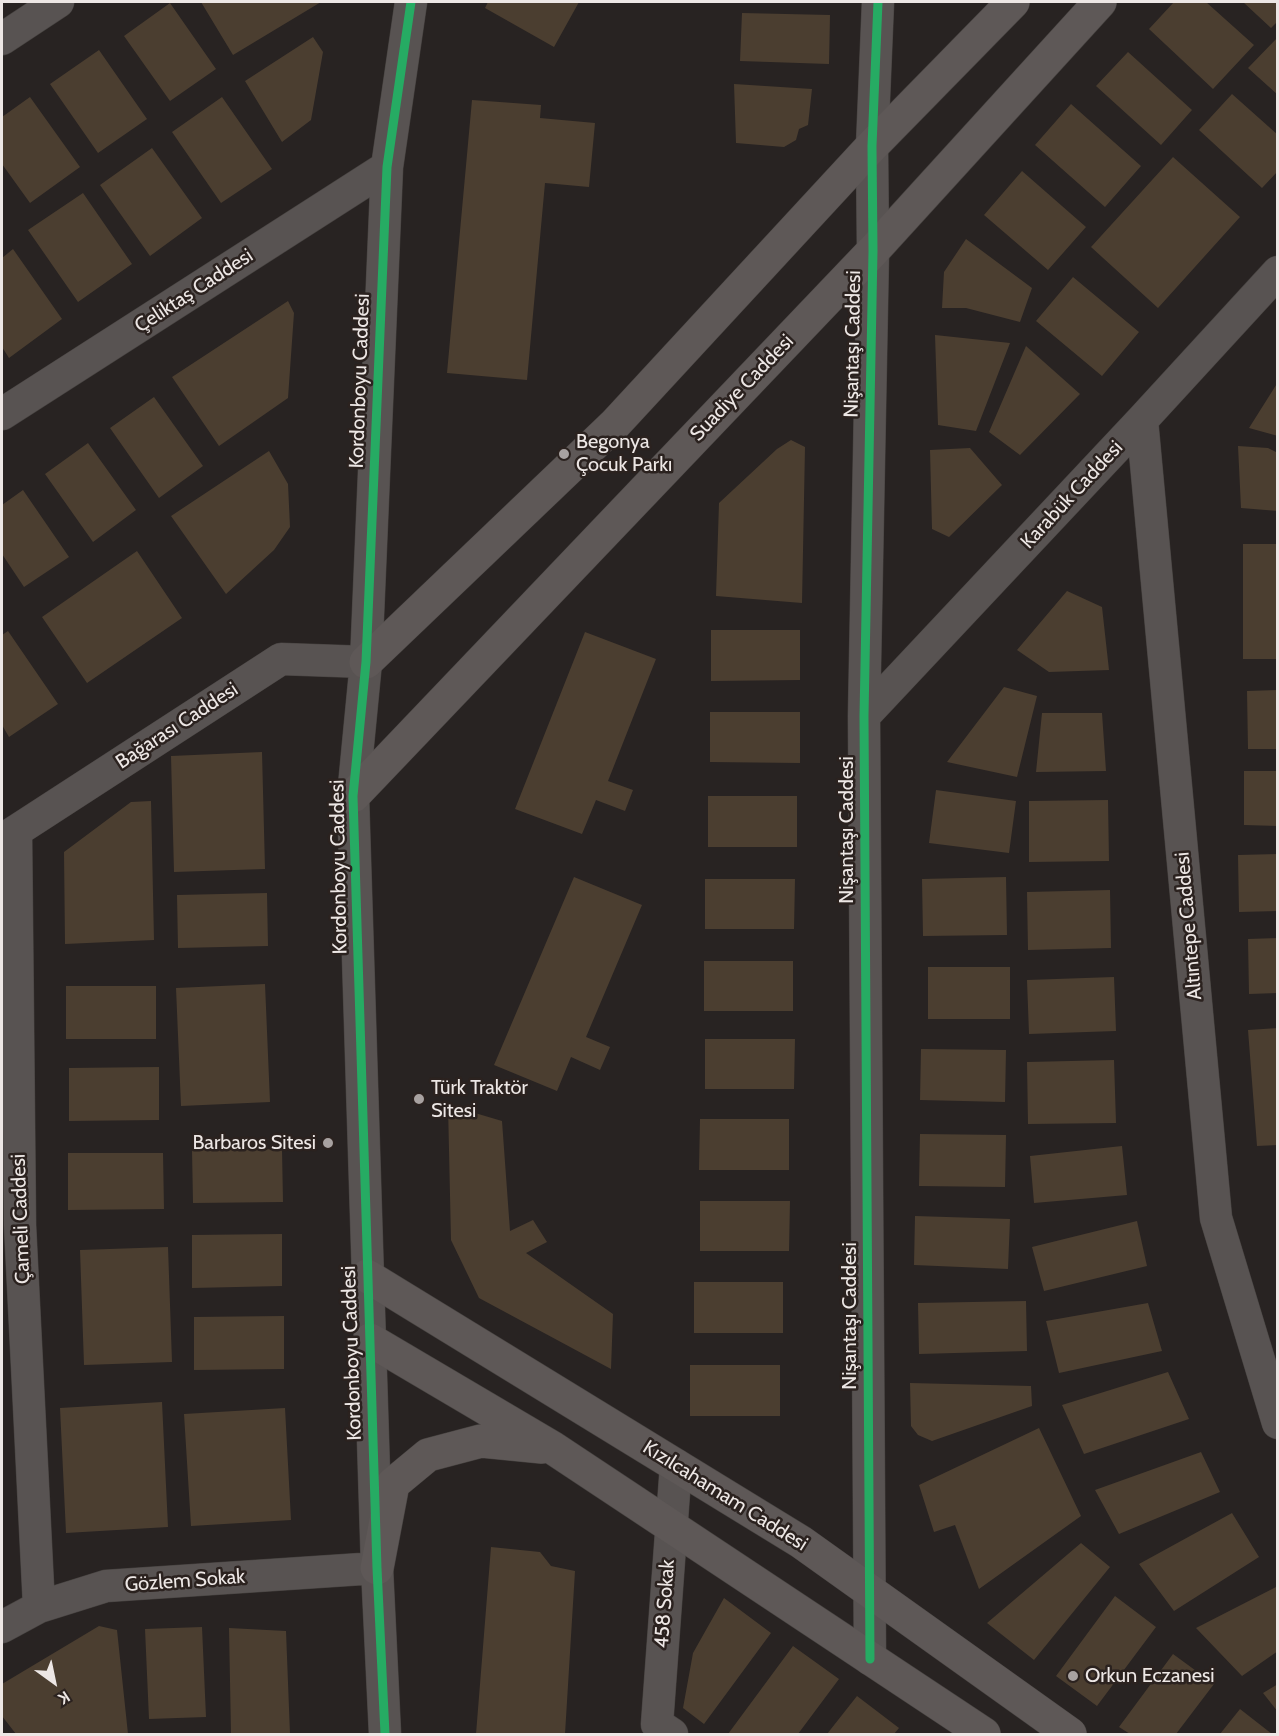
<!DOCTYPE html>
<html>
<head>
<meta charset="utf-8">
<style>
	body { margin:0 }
	#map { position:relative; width:1279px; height:1736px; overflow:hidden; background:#282322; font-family:Cabin,sans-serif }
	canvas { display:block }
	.frame { position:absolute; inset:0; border:3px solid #ede7e5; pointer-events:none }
	.north { position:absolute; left:24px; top:1652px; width:60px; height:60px; -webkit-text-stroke:4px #2b221f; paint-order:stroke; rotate:147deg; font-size:16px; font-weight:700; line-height:24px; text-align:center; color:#ede7e5 }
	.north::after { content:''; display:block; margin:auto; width:21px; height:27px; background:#ede7e5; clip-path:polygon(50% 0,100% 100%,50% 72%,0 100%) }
</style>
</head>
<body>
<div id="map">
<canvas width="1279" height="1736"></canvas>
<div class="frame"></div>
<div class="north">K</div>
</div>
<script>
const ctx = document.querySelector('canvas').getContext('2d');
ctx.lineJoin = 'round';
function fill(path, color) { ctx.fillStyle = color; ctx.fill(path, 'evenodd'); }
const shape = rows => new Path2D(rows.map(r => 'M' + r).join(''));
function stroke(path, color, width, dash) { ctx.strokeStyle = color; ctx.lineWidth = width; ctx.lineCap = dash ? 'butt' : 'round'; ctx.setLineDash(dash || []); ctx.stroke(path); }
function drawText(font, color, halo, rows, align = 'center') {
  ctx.font = font + ' Cabin,sans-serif'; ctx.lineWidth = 5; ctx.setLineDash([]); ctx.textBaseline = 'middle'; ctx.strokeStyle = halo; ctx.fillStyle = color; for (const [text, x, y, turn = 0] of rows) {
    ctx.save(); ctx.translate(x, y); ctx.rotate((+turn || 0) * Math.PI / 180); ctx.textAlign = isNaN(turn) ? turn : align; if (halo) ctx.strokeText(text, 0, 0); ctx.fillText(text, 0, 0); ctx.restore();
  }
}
fill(shape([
	[201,2,321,2,233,55],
	[488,2,579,2,554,47,485,8],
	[1174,2,1206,2,1254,45,1213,89,1149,29],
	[1243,2,1278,2,1278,21,1271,28],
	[170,3,216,69,170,101,124,36],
	[742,13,830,15,829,64,740,61],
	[313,37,323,52,311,120,282,142,245,81],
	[1278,37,1278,95,1248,68],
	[99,50,147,119,98,153,50,84],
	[1128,52,1192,110,1161,145,1096,86],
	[734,84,812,89,808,125,799,129,796,140,784,147,736,143],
	[1232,94,1278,135,1278,171,1262,188,1199,130],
	[30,97,80,167,30,203,2,164,2,117],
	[222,97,272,169,221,203,172,132],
	[472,100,541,105,540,118,595,123,589,187,545,183,527,380,447,373],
	[1071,104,1141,166,1105,207,1035,145],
	[152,148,202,218,150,256,100,185],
	[1173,157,1240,217,1158,308,1091,247],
	[1022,171,1086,227,1048,270,984,215],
	[83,193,132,264,78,302,28,230],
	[966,239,1032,288,1020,322,966,308,942,308,944,272],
	[13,249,62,319,9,358,2,347,2,258],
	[1073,277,1139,332,1102,376,1036,321],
	[288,301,294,313,288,398,219,446,172,377],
	[935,335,1010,343,976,431,938,425],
	[1026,346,1080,394,1020,455,989,432],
	[1278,382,1278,436,1249,428],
	[154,397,203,466,159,498,110,428],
	[791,440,805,447,802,603,716,596,719,503,777,449],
	[88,443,136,510,93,542,45,474],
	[1238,446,1268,448,1278,453,1278,511,1241,508],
	[970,448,1002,485,949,537,932,529,930,450],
	[269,451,288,484,290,527,274,550,226,594,171,516],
	[23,490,69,557,24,587,2,554,2,505],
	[1243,544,1278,544,1278,659,1243,659],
	[137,551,182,618,87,683,42,617],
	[1067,591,1102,607,1109,670,1049,672,1017,650],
	[711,630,800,630,800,680,711,681],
	[8,631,58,704,9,737,2,725,2,635],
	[585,632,656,659,608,781,633,790,625,811,596,800,582,834,515,809],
	[1004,687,1037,696,1017,777,947,762],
	[1278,690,1278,749,1248,749,1247,691],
	[710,712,800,712,800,763,710,762],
	[1042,713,1102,713,1106,771,1036,772],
	[262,752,265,869,174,872,171,756],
	[1244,771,1278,771,1278,826,1244,825],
	[936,790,1016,801,1009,853,929,843],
	[708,796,797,796,797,847,708,847],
	[1108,800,1109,861,1029,862,1029,801],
	[151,801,154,940,65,944,64,852,131,802],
	[1278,854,1278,911,1239,912,1238,855],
	[574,877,642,905,586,1037,610,1047,600,1070,571,1057,557,1091,494,1065],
	[1006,877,1007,935,923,936,922,879],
	[705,879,795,879,794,929,705,929],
	[1110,890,1111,948,1028,950,1027,892],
	[267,893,268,946,178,948,177,895],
	[1278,938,1278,993,1249,994,1248,939],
	[704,961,793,961,793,1011,704,1011],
	[928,967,1010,967,1010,1019,928,1019],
	[1114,977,1116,1031,1029,1034,1027,980],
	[265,984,270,1102,181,1106,176,988],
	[66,986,156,986,156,1039,66,1039],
	[1278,1028,1278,1145,1257,1146,1248,1030],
	[705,1039,795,1039,794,1089,705,1089],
	[921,1049,1006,1050,1005,1102,920,1100],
	[1114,1060,1116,1123,1028,1124,1027,1062],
	[159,1067,159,1120,69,1121,69,1068],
	[448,1105,502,1121,510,1231,533,1220,547,1242,526,1253,613,1314,611,1369,479,1298,451,1240],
	[700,1119,789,1119,789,1170,699,1170],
	[920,1134,1006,1135,1005,1187,919,1186],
	[1122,1146,1127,1195,1034,1203,1030,1156],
	[282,1149,283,1202,193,1203,192,1150],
	[68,1153,163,1153,164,1209,68,1210],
	[700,1201,790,1201,789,1251,700,1251],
	[915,1216,1010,1219,1008,1269,914,1265],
	[1137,1221,1147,1266,1044,1291,1032,1247],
	[282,1234,282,1286,192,1288,192,1235],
	[168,1247,172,1362,84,1365,80,1250],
	[694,1282,783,1282,783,1333,694,1333],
	[1026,1301,1027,1351,919,1354,918,1303],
	[1148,1303,1162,1351,1059,1373,1046,1321],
	[284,1316,284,1369,194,1370,194,1317],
	[690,1365,780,1365,780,1416,690,1416],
	[1168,1372,1189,1419,1084,1454,1062,1405],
	[910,1383,1031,1386,1032,1406,932,1441,918,1435,911,1426],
	[162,1402,168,1527,66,1533,60,1408],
	[285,1408,291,1520,191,1526,184,1414],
	[1039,1428,1081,1516,979,1589,955,1525,934,1532,919,1485],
	[1201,1452,1220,1492,1119,1534,1095,1490],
	[1232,1513,1259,1557,1174,1611,1139,1564],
	[1081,1543,1110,1567,1034,1660,987,1623],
	[491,1547,540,1552,551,1566,575,1571,565,1734,476,1734],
	[1278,1586,1278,1651,1242,1676,1196,1628],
	[1115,1596,1156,1627,1097,1706,1056,1676],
	[724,1598,771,1633,704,1724,683,1708,693,1653],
	[99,1626,117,1630,128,1734,16,1734,2,1716,2,1684],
	[202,1627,206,1717,149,1719,145,1629],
	[229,1628,286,1631,290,1734,231,1734],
	[793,1646,839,1679,798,1734,728,1734],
	[1173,1654,1214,1684,1176,1734,1130,1734,1119,1727],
	[1278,1684,1278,1712,1263,1693],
	[857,1696,899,1728,894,1734,827,1734],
	[1240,1709,1272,1734,1220,1734]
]), '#4b3e30');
const minor = shape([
	[2,39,58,2],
	[2,414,387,167],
	[1142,420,1216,1218,1278,1423],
	[864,716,1142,420,1278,272],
	[16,831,20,1225,39,1607],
	[2,840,281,659,366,662],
	[2,1627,39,1607,106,1586,377,1568],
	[870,1659,864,716,873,251,872,146,878,2],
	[385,1734,377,1568,353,796,366,662,387,167,411,2],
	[672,1734,657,1724,676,1465]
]);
const secondary = shape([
	[366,662,615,424,872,146,1013,2],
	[353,796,873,251,1100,2],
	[367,1276,801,1542,1070,1734],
	[370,1340,553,1448,984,1734],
	[377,1568,393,1484,428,1455,481,1441,542,1447]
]);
stroke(minor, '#45413f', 33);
stroke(secondary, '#45413f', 34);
stroke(minor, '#585352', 32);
stroke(secondary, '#5e5857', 33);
stroke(shape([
	[870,1659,864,716,873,251,872,146,878,2],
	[385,1734,377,1568,353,796,366,662,387,167,411,2]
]), '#26ab63', 9);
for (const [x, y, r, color] of [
	[564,454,6,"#a8a2a1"],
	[419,1099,6,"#a8a2a1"],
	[328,1143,6,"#a8a2a1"],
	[1073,1676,6,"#a8a2a1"]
]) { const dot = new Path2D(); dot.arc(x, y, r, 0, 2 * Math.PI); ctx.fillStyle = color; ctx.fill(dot); stroke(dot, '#2b221f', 2); }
drawText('20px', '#ede7e5', '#2b221f', [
	["Çeliktaş Caddesi",194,291,-33],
	["Nişantaşı Caddesi",853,344,-89],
	["Kordonboyu Caddesi",360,381,-88],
	["Suadiye Caddesi",742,388,-46],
	["Karabük Caddesi",1072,495,-47],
	["Bağarası Caddesi",177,726,-33],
	["Nişantaşı Caddesi",847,830,-90],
	["Kordonboyu Caddesi",339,867,-91],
	["Altıntepe Caddesi",1189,926,-95],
	["Çameli Caddesi",21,1219,-92],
	["Nişantaşı Caddesi",850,1316,-90],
	["Kordonboyu Caddesi",352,1353,-92],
	["Kızılcahamam Caddesi",725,1496,32],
	["Gözlem Sokak",185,1581,-4],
	["458 Sokak",665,1604,-86]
]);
drawText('20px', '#ede7e5', '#2b221f', [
	["Begonya",576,442],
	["Çocuk Parkı",576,465],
	["Türk Traktör",431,1088],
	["Sitesi",431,1111],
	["Barbaros Sitesi",316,1143,"right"],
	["Orkun Eczanesi",1085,1676]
], 'left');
</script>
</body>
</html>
